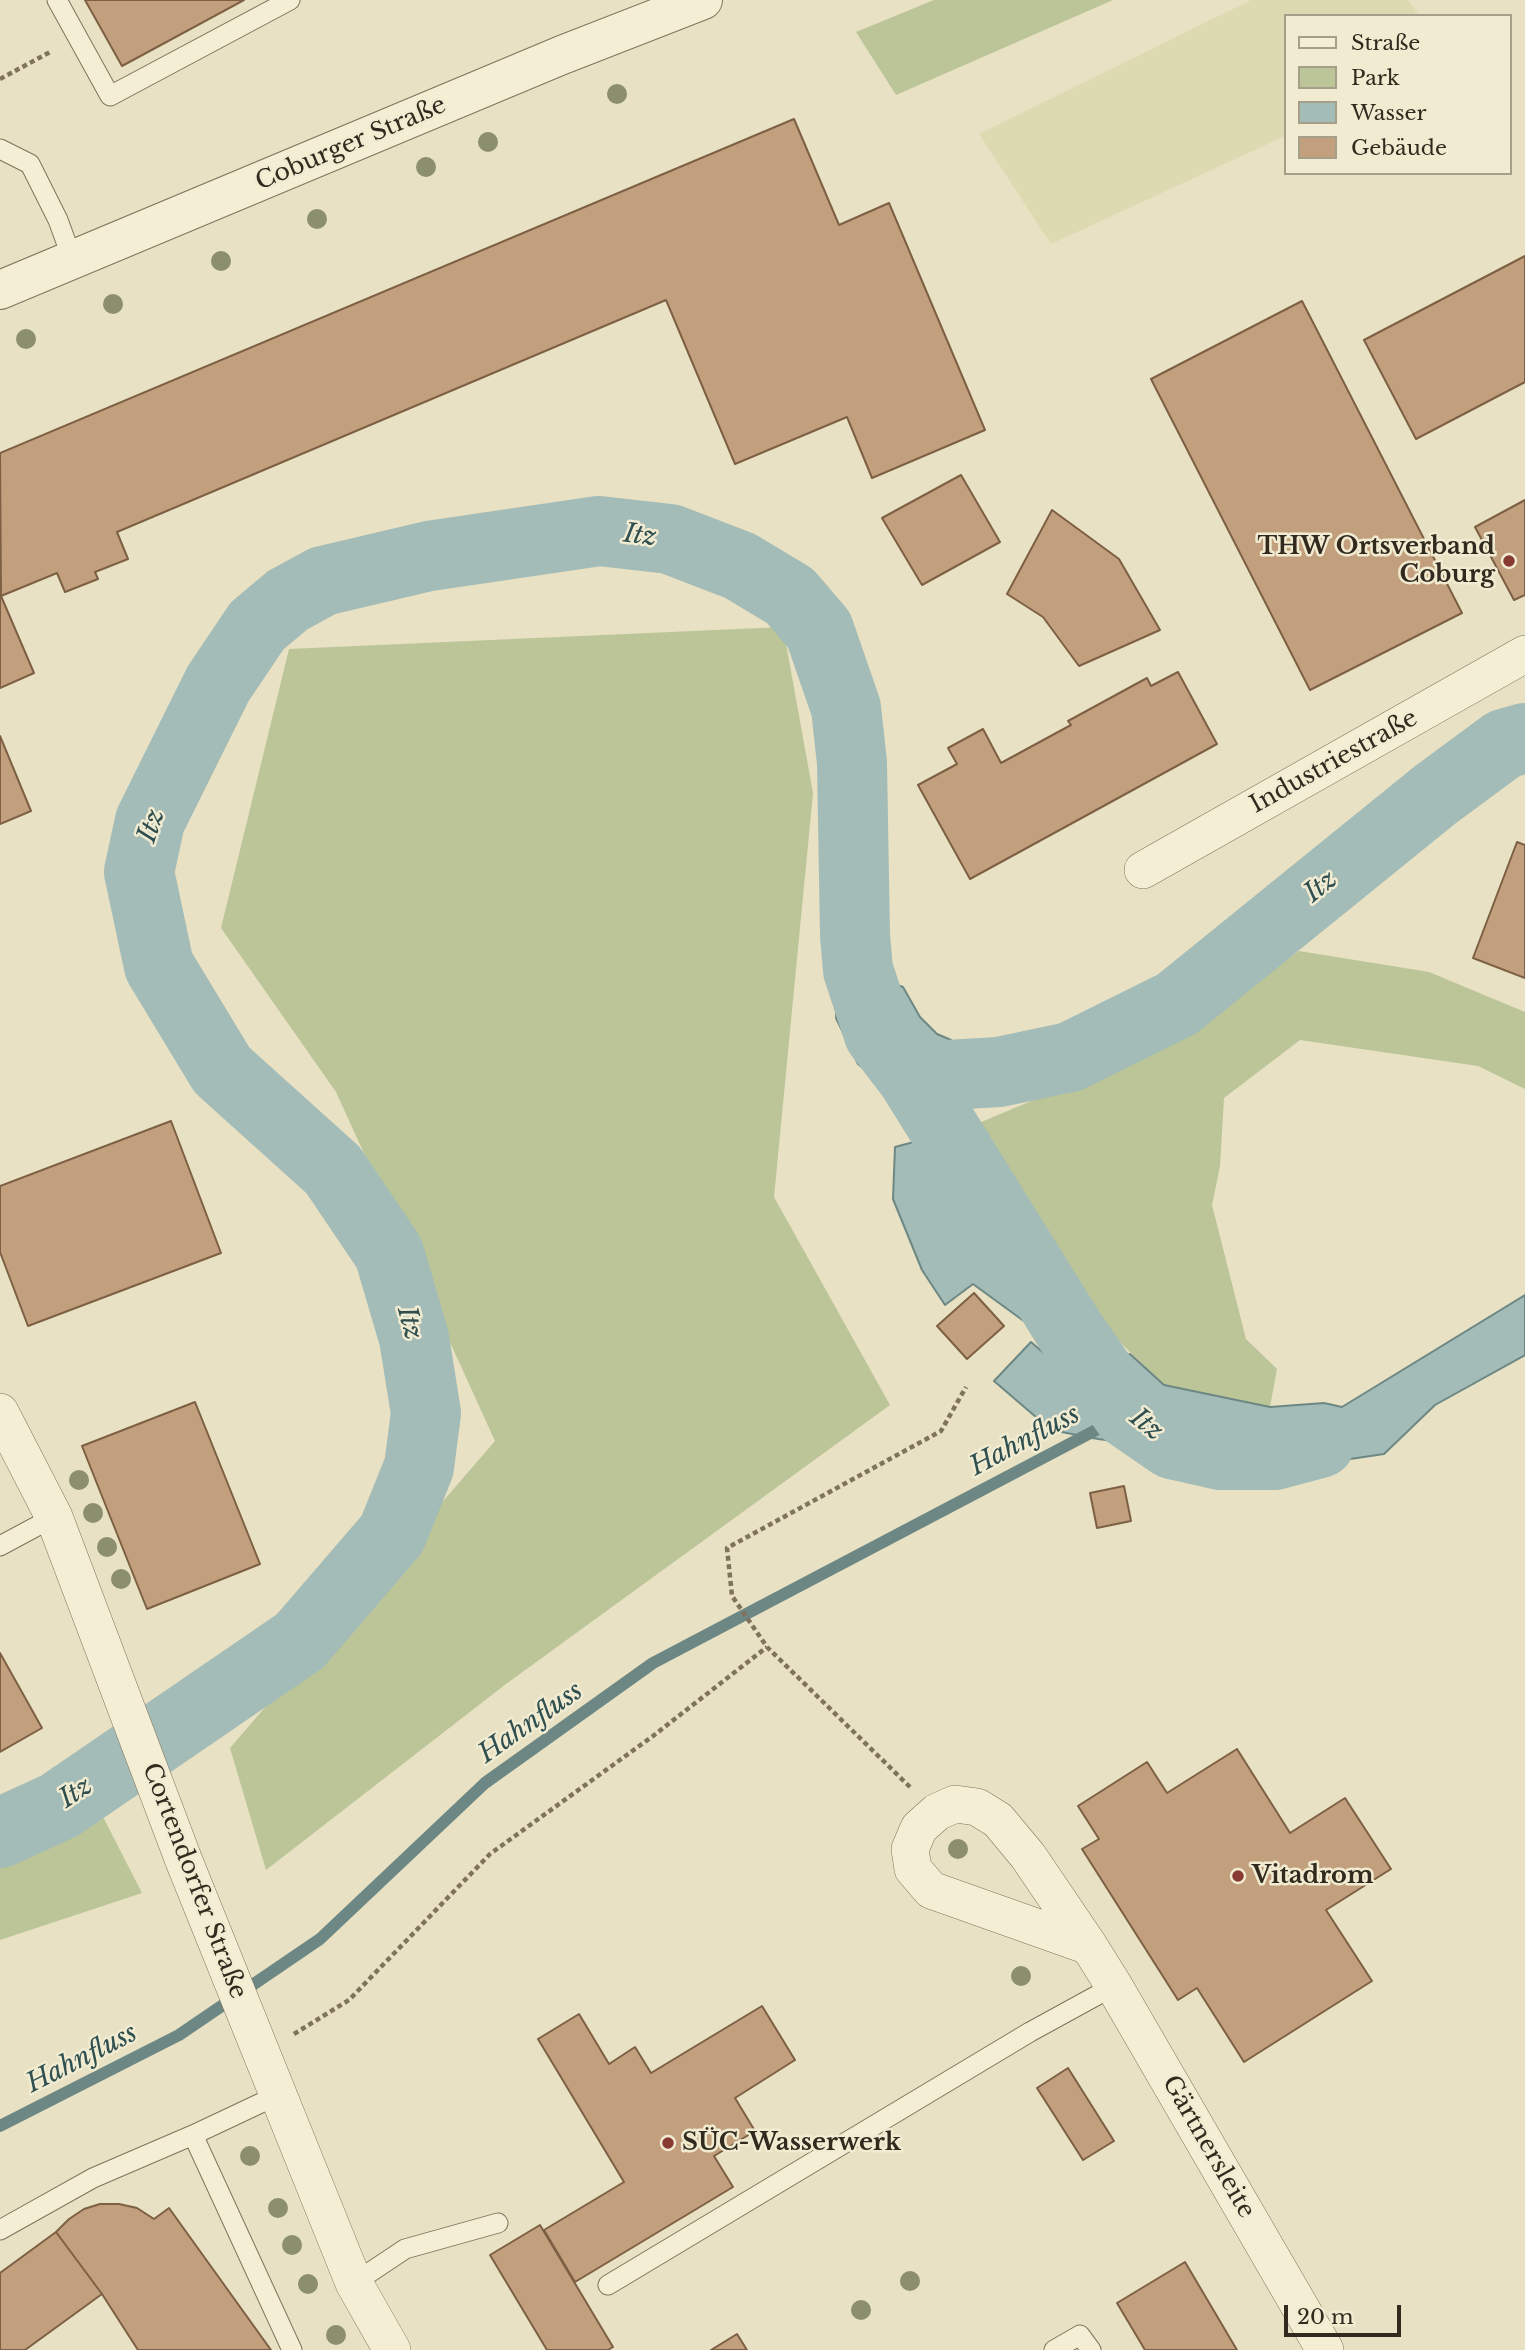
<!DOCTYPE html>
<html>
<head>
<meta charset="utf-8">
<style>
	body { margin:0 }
	#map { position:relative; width:1525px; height:2350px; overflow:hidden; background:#e8e1c3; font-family:"Libre Baskerville",serif }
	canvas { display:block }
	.legend { position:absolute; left:1284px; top:14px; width:228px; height:161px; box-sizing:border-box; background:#f1ebd1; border:2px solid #a59e89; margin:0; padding:9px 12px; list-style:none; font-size:21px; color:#322a1e }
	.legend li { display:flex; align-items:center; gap:14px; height:35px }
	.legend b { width:35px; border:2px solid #a59e89 }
	.scale { position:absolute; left:1284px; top:2305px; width:117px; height:32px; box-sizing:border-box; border:4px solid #322a1e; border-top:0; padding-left:9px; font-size:21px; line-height:24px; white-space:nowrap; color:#322a1e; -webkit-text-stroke:5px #f1ebd1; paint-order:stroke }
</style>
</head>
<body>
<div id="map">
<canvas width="1525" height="2350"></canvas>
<ul class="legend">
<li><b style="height:9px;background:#f4eed5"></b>Straße</li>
<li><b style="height:19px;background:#bbc598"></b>Park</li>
<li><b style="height:19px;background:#a4bcb7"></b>Wasser</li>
<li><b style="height:19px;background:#c2a07d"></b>Gebäude</li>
</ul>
<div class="scale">20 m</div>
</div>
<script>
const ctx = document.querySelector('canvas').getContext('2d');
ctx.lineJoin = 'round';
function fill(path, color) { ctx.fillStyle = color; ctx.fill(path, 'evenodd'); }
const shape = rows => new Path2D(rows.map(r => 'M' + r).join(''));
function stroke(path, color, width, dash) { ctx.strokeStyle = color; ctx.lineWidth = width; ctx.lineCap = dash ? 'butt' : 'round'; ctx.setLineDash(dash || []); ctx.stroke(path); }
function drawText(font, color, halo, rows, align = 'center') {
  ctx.font = font + ' "Libre Baskerville",serif'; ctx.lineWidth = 5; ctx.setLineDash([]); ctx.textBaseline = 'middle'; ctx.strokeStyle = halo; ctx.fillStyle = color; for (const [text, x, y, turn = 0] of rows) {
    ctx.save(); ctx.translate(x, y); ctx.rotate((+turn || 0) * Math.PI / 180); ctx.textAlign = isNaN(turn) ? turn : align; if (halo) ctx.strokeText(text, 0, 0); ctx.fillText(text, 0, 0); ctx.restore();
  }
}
fill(shape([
	[1251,0,1408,0,1420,16,1285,16,1285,136,1051,244,979,134]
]), '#dddab1');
fill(shape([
	[934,0,1113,0,896,95,856,32],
	[783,627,813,793,774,1197,890,1405,506,1684,266,1870,230,1748,495,1441,336,1092,221,928,289,649],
	[1299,951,1429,972,1525,1012,1525,1089,1478,1066,1300,1040,1224,1098,1220,1166,1212,1205,1246,1339,1277,1369,1270,1407,1163,1385,1087,1309,967,1128,1169,1043],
	[99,1809,142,1893,0,1940,0,1863]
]), '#bbc598');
const water = shape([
	[839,965,903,987,920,1017,937,1034,951,1040,938,1096,892,1092,858,1064,836,1018,839,965],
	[967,1128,1087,1309,1047,1338,973,1284,945,1305,922,1270,893,1199,895,1147,967,1128],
	[1525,1295,1525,1355,1435,1405,1384,1454,1350,1459,1270,1461,1098,1439,1051,1430,994,1381,1031,1342,1075,1380,1130,1354,1164,1385,1270,1407,1324,1403,1342,1407,1525,1295]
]);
fill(water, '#a4bcb7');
stroke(water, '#6d8884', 2);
stroke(shape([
	[0,2126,179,2035,320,1939,485,1783,653,1663,1096,1430]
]), '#6d8884', 12);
stroke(shape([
	[912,1077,999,1072,1070,1057,1177,1004,1435,795,1504,744,1525,738],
	[0,1833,59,1806,300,1641,392,1534,419,1467,426,1413,414,1338,389,1253,333,1170,222,1070,159,966,139,872,150,821,218,684,257,626,288,600,323,581,429,556,599,531,670,539,740,566,790,596,819,630,846,708,852,763,855,935,858,970,879,1034,912,1077,1070,1331,1127,1413,1172,1444,1221,1455,1275,1455,1320,1443]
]), '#a4bcb7', 70);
const building = shape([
	[85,0,244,0,122,66,85,0],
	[794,119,839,225,889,203,985,430,872,478,847,417,735,464,666,300,117,532,128,559,95,572,98,579,65,592,57,573,1,596,0,453,794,119],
	[1525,256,1525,382,1416,439,1364,340,1525,256],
	[1302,301,1462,613,1310,690,1151,379,1302,301],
	[961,475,1000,542,922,585,882,518,961,475],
	[1525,500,1525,595,1514,600,1475,527,1525,500],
	[1052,510,1119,559,1160,630,1079,666,1043,617,1007,594,1052,510],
	[1,596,34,673,0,688,0,597,1,596],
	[1178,672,1217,744,970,879,918,785,957,764,948,748,983,729,1001,763,1071,725,1068,721,1147,678,1151,686,1178,672],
	[0,736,31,811,0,824,0,736],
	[1517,842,1525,845,1525,978,1473,958,1517,842],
	[171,1121,221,1253,28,1326,0,1252,0,1186,171,1121],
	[974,1293,1004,1326,967,1359,937,1326,974,1293],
	[195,1402,260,1564,147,1609,82,1446,195,1402],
	[1124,1486,1131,1521,1097,1528,1090,1493,1124,1486],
	[0,1653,42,1728,0,1752,0,1653],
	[1237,1749,1290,1833,1345,1798,1391,1869,1326,1910,1372,1981,1244,2062,1197,1988,1178,2000,1082,1849,1099,1839,1078,1806,1147,1762,1167,1793,1237,1749],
	[762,2006,795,2060,735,2098,755,2131,714,2156,733,2187,575,2282,544,2230,624,2182,538,2039,579,2014,609,2064,635,2047,651,2073,762,2006],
	[1068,2068,1114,2141,1083,2160,1037,2088,1068,2068],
	[100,2204,119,2204,137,2208,154,2219,169,2208,271,2350,138,2350,102,2294,56,2232,69,2219,84,2209,100,2204],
	[540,2225,613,2347,608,2350,547,2350,490,2255,540,2225],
	[56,2232,102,2294,25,2350,0,2350,0,2273,56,2232],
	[1185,2262,1237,2350,1145,2350,1117,2303,1185,2262],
	[737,2334,747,2350,711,2350,737,2334]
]);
fill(building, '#c2a07d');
stroke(building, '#7d6044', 2);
const service = shape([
	[57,0,110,96,290,0],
	[0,149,30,164,58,220,73,261],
	[0,1546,54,1517],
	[280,2094,193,2135,292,2350],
	[0,2230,93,2178,193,2135],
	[354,2283,405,2249,498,2223],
	[608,2285,1030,2032,1114,1986],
	[1054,2350,1080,2335,1091,2350]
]);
const minor = shape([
	[1143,870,1525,654],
	[0,1412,54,1517,184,1861,354,2283,392,2350],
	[1089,1946,931,1890,913,1869,910,1849,919,1828,937,1812,955,1804,977,1807,998,1820,1028,1856,1089,1946,1114,1986,1325,2350]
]);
const tertiary = shape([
	[0,290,562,55,703,0]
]);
stroke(service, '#80735c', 21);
stroke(minor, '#80735c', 38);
stroke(tertiary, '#80735c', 40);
stroke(shape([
	[0,79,52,51],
	[910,1787,767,1647,732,1596,727,1548,941,1431,966,1387],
	[294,2034,349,2000,490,1854,653,1736,767,1647]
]), '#80735c', 4.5, [5, 3.5]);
stroke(service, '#f4eed5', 19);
stroke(minor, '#f4eed5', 37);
stroke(tertiary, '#f4eed5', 38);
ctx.fillStyle = '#8b8f6d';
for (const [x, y] of [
	[617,94],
	[488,142],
	[426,167],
	[317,219],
	[221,261],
	[113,304],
	[26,339],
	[79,1480],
	[93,1513],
	[107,1547],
	[121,1579],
	[958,1849],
	[1021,1976],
	[250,2156],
	[278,2208],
	[292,2245],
	[910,2281],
	[308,2284],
	[861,2310],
	[336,2335]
]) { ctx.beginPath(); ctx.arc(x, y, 10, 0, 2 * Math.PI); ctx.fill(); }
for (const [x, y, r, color] of [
	[1509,561,7,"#883a33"],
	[1238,1876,7,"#883a33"],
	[668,2143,7,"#883a33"]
]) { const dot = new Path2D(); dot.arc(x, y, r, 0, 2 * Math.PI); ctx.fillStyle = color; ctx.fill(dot); stroke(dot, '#f1ebd1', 2.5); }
drawText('24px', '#322a1e', '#f1ebd1', [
	["Coburger Straße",351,144,-23],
	["Industriestraße",1334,762,-29],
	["Cortendorfer Straße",194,1881,69],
	["Gärtnersleite",1208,2147,60]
]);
drawText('bold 24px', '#322a1e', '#f1ebd1', [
	["THW Ortsverband",1495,547,"right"],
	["Coburg",1495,575,"right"],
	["Vitadrom",1252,1876],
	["SÜC-Wasserwerk",682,2143]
], 'left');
drawText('italic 26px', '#2f4f50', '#f1ebd1', [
	["Itz",640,536,7],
	["Itz",152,826,-72],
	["Itz",1321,887,-39],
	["Itz",409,1323,75],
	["Itz",1146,1425,38],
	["Hahnfluss",1025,1441,-28],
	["Hahnfluss",531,1723,-35],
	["Itz",76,1793,-33],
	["Hahnfluss",82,2059,-27]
]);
</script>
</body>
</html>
